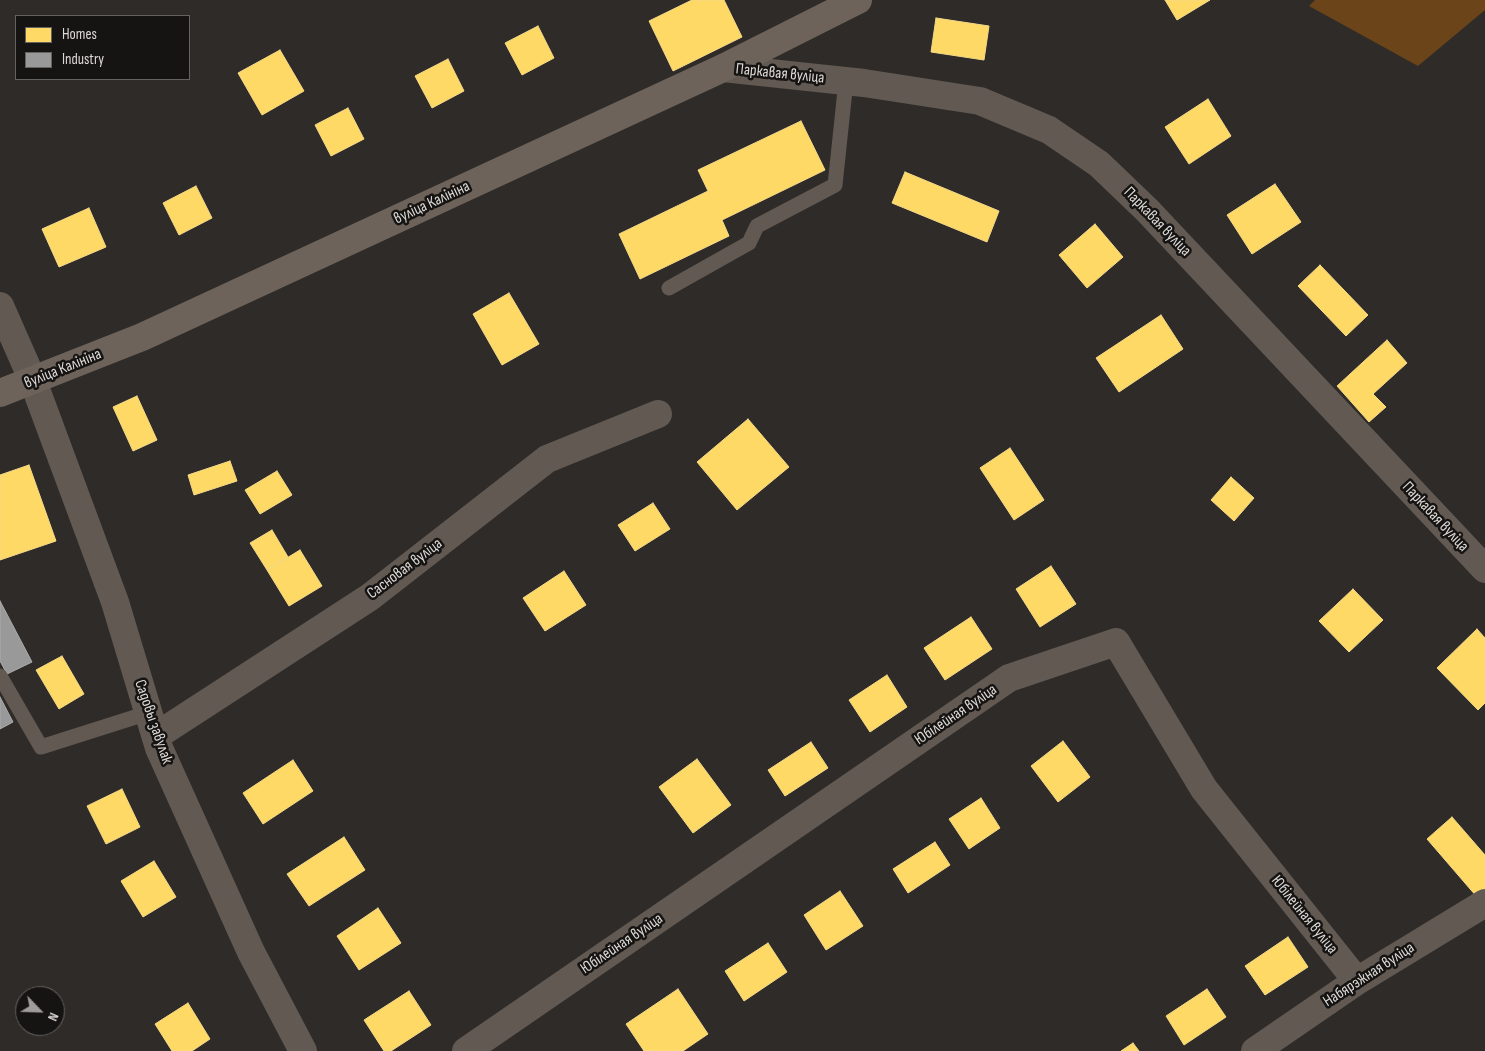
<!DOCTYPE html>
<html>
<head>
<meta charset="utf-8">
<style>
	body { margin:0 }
	#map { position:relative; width:1485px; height:1051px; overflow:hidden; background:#2e2b28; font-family:"Sofia Sans Condensed",sans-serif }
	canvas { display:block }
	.legend { position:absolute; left:15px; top:15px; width:175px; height:65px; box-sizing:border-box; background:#161412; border:1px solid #656360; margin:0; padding:6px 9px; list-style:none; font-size:15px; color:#dcd9d6 }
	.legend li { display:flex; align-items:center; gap:10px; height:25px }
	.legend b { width:25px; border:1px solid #656360 }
	.north { position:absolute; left:15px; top:986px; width:50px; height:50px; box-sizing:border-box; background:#161412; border:1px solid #656360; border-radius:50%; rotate:114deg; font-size:14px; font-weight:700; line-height:20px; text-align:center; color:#dcd9d6 }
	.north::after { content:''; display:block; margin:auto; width:18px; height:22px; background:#9f9c99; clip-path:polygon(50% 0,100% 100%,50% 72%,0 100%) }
</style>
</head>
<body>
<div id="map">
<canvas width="1485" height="1051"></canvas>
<ul class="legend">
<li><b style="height:14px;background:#ffd966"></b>Homes</li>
<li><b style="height:14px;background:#999"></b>Industry</li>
</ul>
<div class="north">N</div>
</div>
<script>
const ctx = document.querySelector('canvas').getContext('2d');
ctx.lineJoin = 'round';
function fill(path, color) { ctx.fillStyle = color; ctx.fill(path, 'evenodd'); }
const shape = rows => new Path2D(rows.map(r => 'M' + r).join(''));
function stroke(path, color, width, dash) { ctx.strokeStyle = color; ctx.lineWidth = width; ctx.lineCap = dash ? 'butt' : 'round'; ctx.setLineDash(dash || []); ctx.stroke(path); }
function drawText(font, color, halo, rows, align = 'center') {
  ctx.font = font + ' "Sofia Sans Condensed",sans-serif'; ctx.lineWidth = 5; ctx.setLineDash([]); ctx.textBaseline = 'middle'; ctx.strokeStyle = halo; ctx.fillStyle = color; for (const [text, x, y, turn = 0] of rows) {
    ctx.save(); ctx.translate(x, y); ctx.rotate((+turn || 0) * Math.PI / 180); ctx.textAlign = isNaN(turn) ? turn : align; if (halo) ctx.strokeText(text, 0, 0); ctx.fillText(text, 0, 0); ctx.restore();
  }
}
fill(shape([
	[1315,0,1485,0,1485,10,1418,66,1309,6]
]), '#6b4519');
const homes = shape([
	[692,0,724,0,742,37,673,71,649,21,692,0],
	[1165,0,1210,0,1177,20,1165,0],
	[936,18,989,26,984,60,931,52,936,18],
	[538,26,554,58,522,75,505,43,538,26],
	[280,50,304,91,262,115,238,73,280,50],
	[448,59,464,91,432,108,415,76,448,59],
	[1208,99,1231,136,1189,164,1165,127,1208,99],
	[348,108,364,139,331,156,315,125,348,108],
	[801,121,825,170,722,220,729,236,640,279,619,234,708,191,698,170,801,121],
	[905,172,999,211,987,242,892,203,905,172],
	[1275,184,1301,222,1252,254,1227,215,1275,184],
	[196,186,212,218,179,235,163,203,196,186],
	[89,208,106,247,59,267,42,229,89,208],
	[1095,224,1123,257,1087,288,1059,255,1095,224],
	[1320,265,1368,315,1346,336,1298,286,1320,265],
	[509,293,539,344,502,365,473,314,509,293],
	[1161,315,1183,349,1119,392,1096,358,1161,315],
	[1387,340,1407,363,1373,394,1386,407,1369,422,1337,386,1387,340],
	[137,396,157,440,133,451,113,407,137,396],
	[748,419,789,467,737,510,697,462,748,419],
	[1010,448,1044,500,1014,520,980,468,1010,448],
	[230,461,237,481,194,495,188,475,230,461],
	[29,465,56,541,0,560,0,475,29,465],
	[277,471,292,495,260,514,245,490,277,471],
	[1231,477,1254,498,1234,521,1211,500,1231,477],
	[653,503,670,529,635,551,618,525,653,503],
	[272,530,288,557,267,570,250,543,272,530],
	[300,550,322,586,289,606,267,570,300,550],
	[1051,566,1076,604,1040,627,1016,589,1051,566],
	[564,571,586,605,545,631,523,598,564,571],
	[1353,589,1383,620,1349,652,1319,621,1353,589],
	[971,617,992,649,945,680,924,648,971,617],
	[1477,629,1485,638,1485,703,1478,710,1437,668,1477,629],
	[62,656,84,694,59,709,36,670,62,656],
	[887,675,907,707,870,732,849,700,887,675],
	[1063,741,1090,777,1058,802,1031,766,1063,741],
	[811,742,828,768,785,796,768,770,811,742],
	[697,759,731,805,693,833,659,787,697,759],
	[293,760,313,791,263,824,243,793,293,760],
	[122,789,140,827,106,844,87,806,122,789],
	[981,798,1000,828,969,849,949,819,981,798],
	[1452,817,1485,855,1485,889,1477,897,1427,839,1452,817],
	[344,837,365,870,309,906,287,874,344,837],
	[935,842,950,865,908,893,893,869,935,842],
	[154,861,176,897,143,917,121,881,154,861],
	[840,891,863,926,826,950,804,915,840,891],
	[378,908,401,943,359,970,337,936,378,908],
	[1288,937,1308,967,1265,995,1245,966,1288,937],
	[768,943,787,972,744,1001,725,971,768,943],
	[678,989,708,1034,683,1051,644,1051,626,1024,678,989],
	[1207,989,1226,1017,1184,1045,1166,1016,1207,989],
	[409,991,431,1025,391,1051,384,1051,364,1020,409,991],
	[188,1003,210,1039,192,1051,172,1051,155,1024,188,1003],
	[1133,1043,1139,1051,1121,1051,1133,1043]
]);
fill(homes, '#ffd966');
stroke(homes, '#f4d988', 1);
const industry = shape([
	[0,601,32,662,7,674,0,661,0,601],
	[0,697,13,722,0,729,0,697]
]);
fill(industry, '#999');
stroke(industry, '#adacab', 1);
stroke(shape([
	[669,288,749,243,757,226,835,185,846,81],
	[0,676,41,747,148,713]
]), '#615952', 15);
stroke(shape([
	[723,68,864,83,980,101,1049,130,1099,164,1147,210,1485,569],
	[0,306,33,381,115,602,159,748,251,952,303,1051],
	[156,736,370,597,547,459,658,414],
	[466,1051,1009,678,1116,642,1204,789,1357,981],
	[1255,1051,1357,981,1485,903]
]), '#615952', 28);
stroke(shape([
	[0,393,142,337,723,68,858,0]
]), '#6d635a', 28);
drawText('16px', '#dcd9d6', '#161412', [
	["Паркавая вуліца",780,74,6],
	["вуліца Калініна",432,203,-25],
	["Паркавая вуліца",1157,222,46],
	["вуліца Калініна",63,369,-22],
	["Паркавая вуліца",1435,517,47],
	["Сасновая вуліца",405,569,-37],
	["Юбілейная вуліца",956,715,-34],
	["Садовы завулак",153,722,71],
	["Юбілейная вуліца",1304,915,51],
	["Юбілейная вуліца",622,944,-34],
	["Набярэжная вуліца",1369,975,-33]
]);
</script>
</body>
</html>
